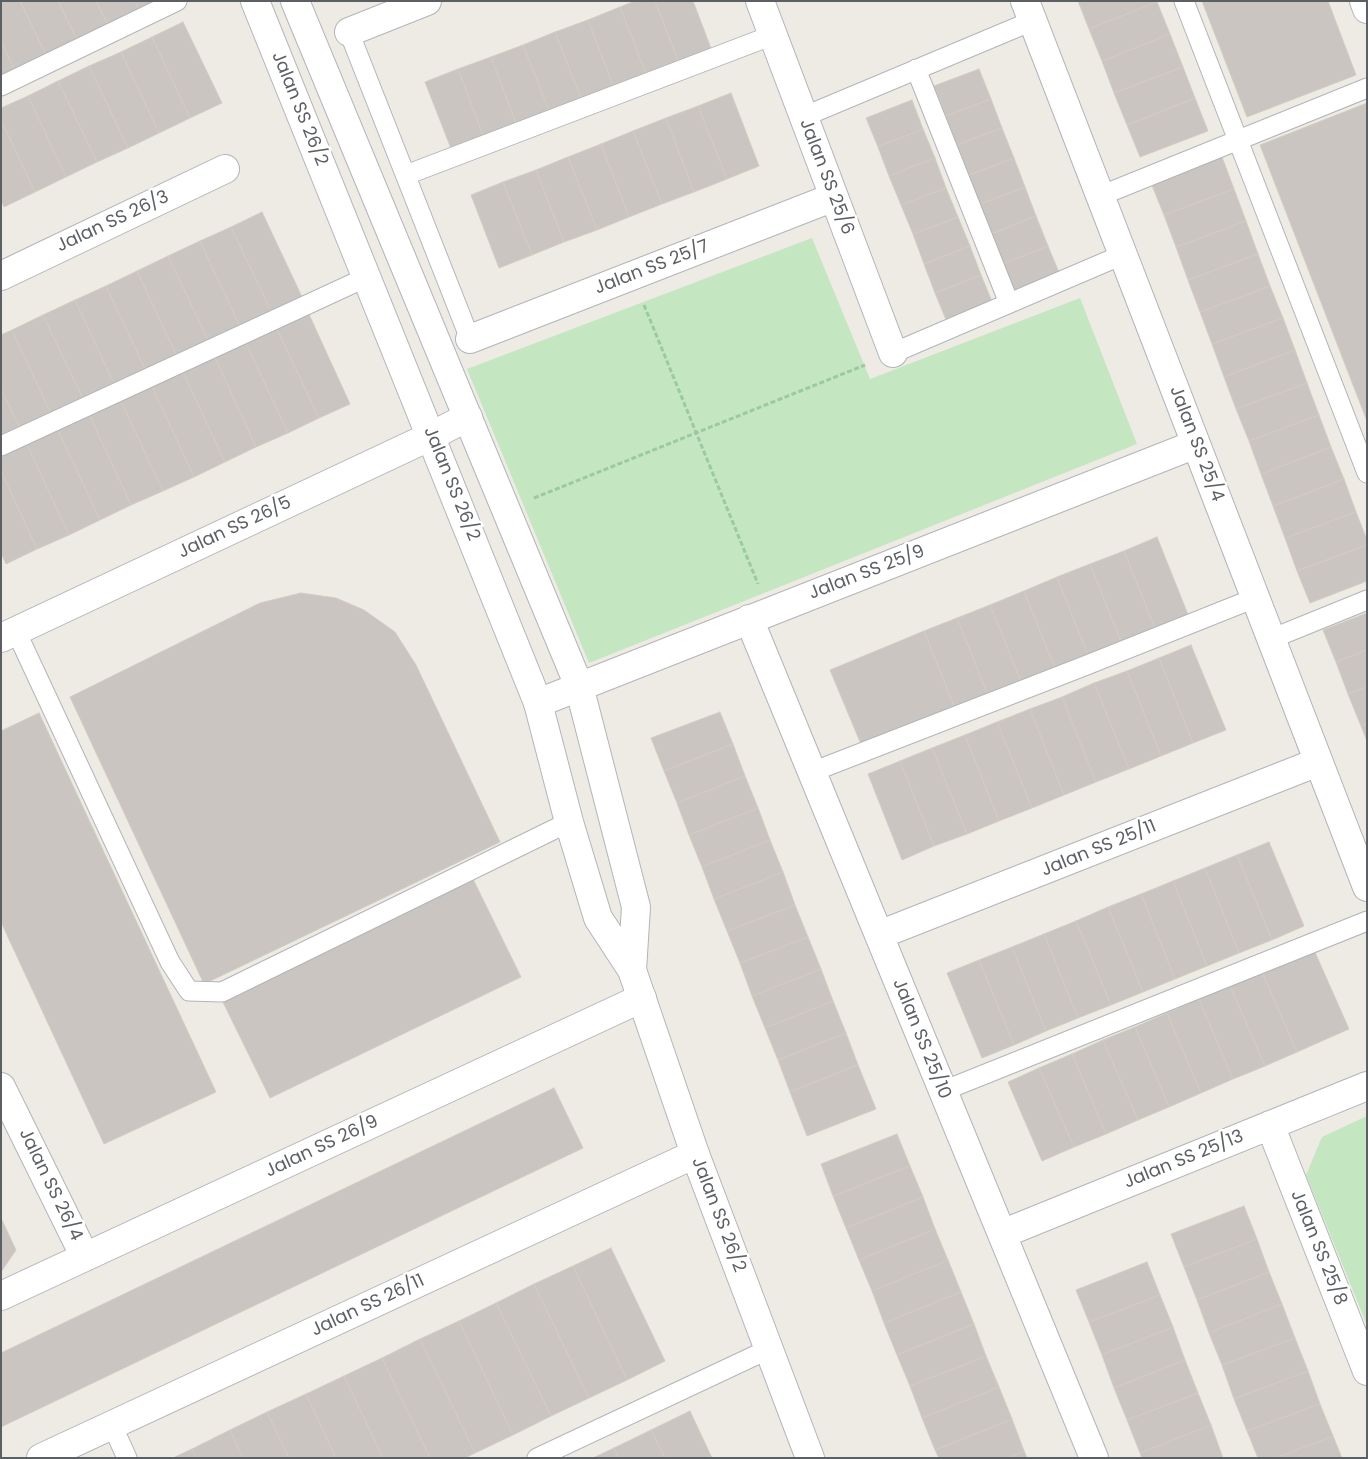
<!DOCTYPE html>
<html>
<head>
<meta charset="utf-8">
<style>
	body { margin:0 }
	#map { position:relative; width:1368px; height:1459px; overflow:hidden; background:#eeebe4; font-family:Poppins,sans-serif }
	canvas { display:block }
	.frame { position:absolute; inset:0; border:2px solid #5c6064; pointer-events:none }
</style>
</head>
<body>
<div id="map">
<canvas width="1368" height="1459"></canvas>
<div class="frame"></div>
</div>
<script>
const ctx = document.querySelector('canvas').getContext('2d');
ctx.lineJoin = 'round';
function fill(path, color) { ctx.fillStyle = color; ctx.fill(path, 'evenodd'); }
const shape = rows => new Path2D(rows.map(r => 'M' + r).join(''));
function stroke(path, color, width, dash) { ctx.strokeStyle = color; ctx.lineWidth = width; ctx.lineCap = dash ? 'butt' : 'round'; ctx.setLineDash(dash || []); ctx.stroke(path); }
function drawText(font, color, halo, rows, align = 'center') {
  ctx.font = font + ' Poppins,sans-serif'; ctx.lineWidth = 5; ctx.setLineDash([]); ctx.textBaseline = 'middle'; ctx.strokeStyle = halo; ctx.fillStyle = color; for (const [text, x, y, turn = 0] of rows) {
    ctx.save(); ctx.translate(x, y); ctx.rotate((+turn || 0) * Math.PI / 180); ctx.textAlign = isNaN(turn) ? turn : align; if (halo) ctx.strokeText(text, 0, 0); ctx.fillText(text, 0, 0); ctx.restore();
  }
}
fill(shape([
	[812,238,870,379,1080,298,1137,444,589,663,467,369],
	[1367,1116,1367,1325,1306,1175,1322,1137]
]), '#c4e6c0');
const building = shape([
	[1,1,20,1,48,59,17,74,1,42,1,1],
	[20,1,58,1,79,44,48,59,20,1],
	[58,1,96,1,110,29,79,44,58,1],
	[96,1,135,1,141,14,110,29,96,1],
	[135,1,167,1,141,14,135,1],
	[635,1,655,1,679,63,647,76,620,7,635,1],
	[655,1,693,1,712,51,679,63,655,1],
	[1078,1,1157,1,1157,2,1089,29,1078,1],
	[1202,1,1328,1,1356,75,1247,117,1202,1],
	[1157,2,1170,34,1102,61,1089,29,1157,2],
	[620,7,647,76,614,88,588,20,620,7],
	[588,20,614,88,582,101,555,32,588,20],
	[183,22,222,103,190,118,152,37,183,22],
	[555,32,582,101,550,113,523,45,555,32],
	[1170,34,1183,67,1114,93,1102,61,1170,34],
	[152,37,190,118,159,133,121,52,152,37],
	[1,42,17,74,1,81,1,42],
	[523,45,550,113,517,126,491,57,523,45],
	[121,52,159,133,128,148,89,66,121,52],
	[491,57,517,126,484,138,458,69,491,57],
	[89,66,128,148,97,162,58,81,89,66],
	[1183,67,1195,98,1127,125,1114,93,1183,67],
	[458,69,484,138,452,151,425,82,458,69],
	[979,69,991,99,946,116,934,86,979,69],
	[58,81,97,162,66,177,28,96,58,81],
	[731,93,759,166,727,179,698,106,731,93],
	[28,96,66,177,35,192,1,120,1,108,28,96],
	[1195,98,1208,131,1140,157,1127,125,1195,98],
	[991,99,1002,128,957,145,946,116,991,99],
	[912,100,923,129,878,147,866,118,912,100],
	[1367,103,1367,421,1260,145,1367,103],
	[698,106,727,179,694,192,666,118,698,106],
	[666,118,694,192,662,204,633,131,666,118],
	[1,120,35,192,4,207,1,200,1,120],
	[1002,128,1014,158,969,175,957,145,1002,128],
	[923,129,935,158,889,176,878,147,923,129],
	[633,131,662,204,629,217,601,144,633,131],
	[601,144,629,217,597,230,568,157,601,144],
	[568,157,597,230,564,242,536,170,568,157],
	[1222,157,1234,189,1164,215,1151,183,1222,157],
	[935,158,946,188,901,205,889,176,935,158],
	[1014,158,1025,187,980,204,969,175,1014,158],
	[536,170,564,242,532,255,503,182,536,170],
	[503,182,532,255,499,268,471,195,503,182],
	[1025,187,1036,216,991,234,980,204,1025,187],
	[946,188,958,217,913,234,901,205,946,188],
	[1234,189,1246,221,1176,247,1164,215,1234,189],
	[262,212,303,299,273,315,231,227,262,212],
	[1036,216,1048,246,1003,264,991,234,1036,216],
	[958,217,970,246,924,264,913,234,958,217],
	[1246,221,1258,254,1188,280,1176,247,1246,221],
	[231,227,273,315,241,329,200,241,231,227],
	[200,241,241,329,210,344,168,256,200,241],
	[970,246,981,275,935,293,924,264,970,246],
	[1048,246,1060,275,1015,293,1003,264,1048,246],
	[1258,254,1270,286,1200,312,1188,280,1258,254],
	[168,256,210,344,178,359,137,271,168,256],
	[137,271,178,359,147,373,106,286,137,271],
	[981,275,993,304,947,322,935,293,981,275],
	[106,286,147,373,116,388,75,300,106,286],
	[1270,286,1283,318,1212,344,1200,312,1270,286],
	[75,300,116,388,85,403,43,315,75,300],
	[307,310,350,404,319,418,275,325,307,310],
	[43,315,85,403,53,418,12,330,43,315],
	[1283,318,1295,350,1224,377,1212,344,1283,318],
	[275,325,319,418,288,433,244,339,275,325],
	[12,330,53,418,22,432,1,389,1,335,12,330],
	[244,339,288,433,256,447,213,353,244,339],
	[1295,350,1307,383,1236,409,1224,377,1295,350],
	[213,353,256,447,225,462,181,368,213,353],
	[181,368,225,462,194,477,150,382,181,368],
	[150,382,194,477,163,491,119,397,150,382],
	[1307,383,1319,415,1249,441,1236,409,1307,383],
	[1,389,22,432,1,442,1,389],
	[119,397,163,491,131,505,88,412,119,397],
	[88,412,131,505,100,520,56,426,88,412],
	[1319,415,1331,447,1261,474,1249,441,1319,415],
	[56,426,100,520,69,535,25,440,56,426],
	[25,440,69,535,37,549,1,471,1,452,25,440],
	[1331,447,1344,479,1273,506,1261,474,1331,447],
	[1,471,37,549,6,564,1,553,1,471],
	[1344,479,1356,512,1285,538,1273,506,1344,479],
	[1356,512,1367,540,1367,545,1297,571,1285,538,1356,512],
	[1157,537,1189,617,1156,631,1124,551,1157,537],
	[1367,545,1367,581,1310,603,1297,571,1367,545],
	[1124,551,1156,631,1122,644,1090,564,1124,551],
	[1090,564,1122,644,1089,658,1057,577,1090,564],
	[1057,577,1089,658,1056,671,1024,591,1057,577],
	[1024,591,1056,671,1022,684,990,605,1024,591],
	[301,593,336,598,364,610,395,632,416,665,500,842,204,984,70,697,260,603,301,593],
	[990,605,1022,684,989,698,957,618,990,605],
	[1367,613,1367,650,1336,662,1323,630,1367,613],
	[957,618,989,698,956,711,924,631,957,618],
	[924,631,956,711,863,749,830,670,924,631],
	[1191,645,1226,730,1193,743,1159,658,1191,645],
	[1367,650,1367,687,1348,694,1336,662,1367,650],
	[1159,658,1193,743,1161,756,1127,671,1159,658],
	[1127,671,1161,756,1129,769,1094,683,1127,671],
	[1094,683,1129,769,1096,782,1062,697,1094,683],
	[1367,687,1367,724,1361,726,1348,694,1367,687],
	[1062,697,1096,782,1064,795,1030,709,1062,697],
	[1030,709,1064,795,1032,808,997,722,1030,709],
	[720,712,733,744,664,771,651,738,720,712],
	[39,713,216,1092,104,1144,1,922,1,731,39,713],
	[997,722,1032,808,999,821,965,735,997,722],
	[1367,724,1367,741,1361,726,1367,724],
	[965,735,999,821,967,834,932,748,965,735],
	[733,744,745,776,677,803,664,771,733,744],
	[932,748,967,834,934,846,900,761,932,748],
	[900,761,934,846,902,860,868,774,900,761],
	[745,776,758,808,689,835,677,803,745,776],
	[758,808,770,840,702,867,689,835,758,808],
	[770,840,783,872,714,899,702,867,770,840],
	[1269,842,1304,926,1272,940,1237,855,1269,842],
	[1237,855,1272,940,1239,953,1205,868,1237,855],
	[1205,868,1239,953,1207,966,1173,881,1205,868],
	[783,872,795,905,727,931,714,899,783,872],
	[472,877,521,977,270,1098,221,998,472,877],
	[1173,881,1207,966,1175,979,1141,894,1173,881],
	[1141,894,1175,979,1143,992,1108,907,1141,894],
	[795,905,808,937,740,963,727,931,795,905],
	[1108,907,1143,992,1111,1005,1076,921,1108,907],
	[1076,921,1111,1005,1078,1018,1044,934,1076,921],
	[1044,934,1078,1018,1046,1031,1012,947,1044,934],
	[808,937,821,969,752,996,740,963,808,937],
	[1012,947,1046,1031,1014,1045,979,960,1012,947],
	[1314,950,1349,1029,1297,1052,1262,972,1314,950],
	[979,960,1014,1045,982,1058,947,973,979,960],
	[821,969,833,1001,765,1028,752,996,821,969],
	[1262,972,1297,1052,1265,1066,1230,986,1262,972],
	[1230,986,1265,1066,1233,1079,1199,999,1230,986],
	[1199,999,1233,1079,1201,1093,1167,1013,1199,999],
	[833,1001,846,1033,778,1060,765,1028,833,1001],
	[1167,1013,1201,1093,1169,1107,1135,1027,1167,1013],
	[1135,1027,1169,1107,1138,1120,1103,1040,1135,1027],
	[846,1033,858,1065,790,1092,778,1060,846,1033],
	[1103,1040,1138,1120,1106,1134,1072,1054,1103,1040],
	[1072,1054,1106,1134,1074,1147,1039,1068,1072,1054],
	[858,1065,876,1109,807,1136,790,1092,858,1065],
	[1039,1068,1074,1147,1042,1161,1008,1082,1039,1068],
	[554,1088,583,1148,1,1427,1,1353,554,1088],
	[897,1134,910,1166,833,1196,821,1164,897,1134],
	[910,1166,923,1197,846,1228,833,1196,910,1166],
	[923,1197,935,1229,859,1260,846,1228,923,1197],
	[1244,1206,1257,1239,1184,1267,1171,1234,1244,1206],
	[1,1218,16,1250,1,1272,1,1218],
	[935,1229,948,1260,872,1291,859,1260,935,1229],
	[1257,1239,1269,1272,1197,1300,1184,1267,1257,1239],
	[611,1248,665,1361,627,1380,573,1266,611,1248],
	[948,1260,961,1292,884,1323,872,1291,948,1260],
	[1147,1262,1160,1295,1089,1322,1076,1290,1147,1262],
	[573,1266,627,1380,589,1398,534,1284,573,1266],
	[1269,1272,1282,1304,1209,1333,1197,1300,1269,1272],
	[534,1284,589,1398,551,1416,496,1303,534,1284],
	[961,1292,974,1324,897,1355,884,1323,961,1292],
	[1160,1295,1173,1327,1102,1355,1089,1322,1160,1295],
	[496,1303,551,1416,513,1435,459,1321,496,1303],
	[1282,1304,1295,1338,1222,1365,1209,1333,1282,1304],
	[459,1321,513,1435,475,1453,420,1339,459,1321],
	[974,1324,986,1356,910,1386,897,1355,974,1324],
	[1173,1327,1185,1360,1114,1388,1102,1355,1173,1327],
	[1295,1338,1308,1371,1234,1399,1222,1365,1295,1338],
	[420,1339,475,1453,465,1458,430,1458,382,1358,420,1339],
	[986,1356,999,1387,922,1418,910,1386,986,1356],
	[382,1358,430,1458,383,1458,344,1376,382,1358],
	[1185,1360,1198,1393,1127,1420,1114,1388,1185,1360],
	[1308,1371,1320,1404,1247,1431,1234,1399,1308,1371],
	[344,1376,383,1458,336,1458,306,1394,344,1376],
	[999,1387,1012,1419,935,1450,922,1418,999,1387],
	[1198,1393,1211,1425,1140,1453,1127,1420,1198,1393],
	[306,1394,336,1458,289,1458,267,1412,306,1394],
	[1320,1404,1333,1436,1276,1458,1258,1458,1247,1431,1320,1404],
	[690,1411,712,1458,665,1458,651,1430,690,1411],
	[267,1412,289,1458,243,1458,230,1430,267,1412],
	[1012,1419,1024,1451,1008,1458,939,1458,935,1450,1012,1419],
	[1211,1425,1223,1458,1142,1458,1140,1453,1211,1425],
	[230,1430,243,1458,196,1458,192,1449,230,1430],
	[651,1430,665,1458,618,1458,614,1448,651,1430],
	[1333,1436,1342,1458,1276,1458,1333,1436],
	[614,1448,618,1458,593,1458,614,1448],
	[192,1449,196,1458,173,1458,192,1449],
	[1024,1451,1027,1458,1008,1458,1024,1451]
]);
fill(building, '#cac5c1');
stroke(building, '#d3ccc2', 1);
const service = shape([
	[1184,1,1367,473],
	[349,32,470,339],
	[916,69,1009,303],
	[1,86,177,1],
	[803,117,1032,21],
	[406,175,773,35],
	[1100,196,1367,88],
	[893,353,1122,255],
	[1,446,367,277],
	[16,631,170,962,189,991,222,992,569,822],
	[1271,639,1367,600],
	[812,772,1087,665,1255,598],
	[943,1091,1367,921],
	[112,1425,127,1458],
	[537,1458,769,1349]
]);
const minor = shape([
	[760,1,893,353],
	[1025,1,1367,887],
	[1364,1,1367,9],
	[349,32,427,1],
	[1,276,225,169],
	[470,339,834,197],
	[749,619,1094,1458],
	[1,638,431,436,468,417],
	[538,703,1196,444],
	[879,935,1318,762],
	[1,1087,85,1257],
	[1270,1125,1367,1371],
	[1002,1234,1367,1086],
	[1,1296,642,998],
	[41,1458,695,1154]
]);
const tertiary = shape([
	[255,1,538,703,569,822,598,918,632,970,695,1154,810,1458],
	[295,1,579,686,636,907,632,970]
]);
stroke(service, '#b1b5b9', 21);
stroke(minor, '#b1b5b9', 30);
stroke(tertiary, '#b1b5b9', 30);
stroke(shape([
	[644,305,758,584],
	[534,498,865,365]
]), '#9ac9a3', 3, [5, 2.5]);
stroke(service, '#fff', 19);
stroke(minor, '#fff', 28);
stroke(tertiary, '#fff', 28);
drawText('18px', '#5c6064', '#fff', [
	["Jalan SS 26/2",299,109,68],
	["Jalan SS 25/6",826,177,69],
	["Jalan SS 26/3",113,222,-25],
	["Jalan SS 25/7",652,268,-21],
	["Jalan SS 25/4",1196,444,69],
	["Jalan SS 26/2",451,484,68],
	["Jalan SS 26/5",235,528,-25],
	["Jalan SS 25/9",867,573,-21],
	["Jalan SS 25/11",1099,849,-22],
	["Jalan SS 25/10",921,1039,68],
	["Jalan SS 26/9",322,1147,-25],
	["Jalan SS 25/13",1184,1160,-22],
	["Jalan SS 26/4",50,1185,64],
	["Jalan SS 26/2",718,1215,69],
	["Jalan SS 25/8",1318,1248,68],
	["Jalan SS 26/11",368,1306,-25]
]);
</script>
</body>
</html>
